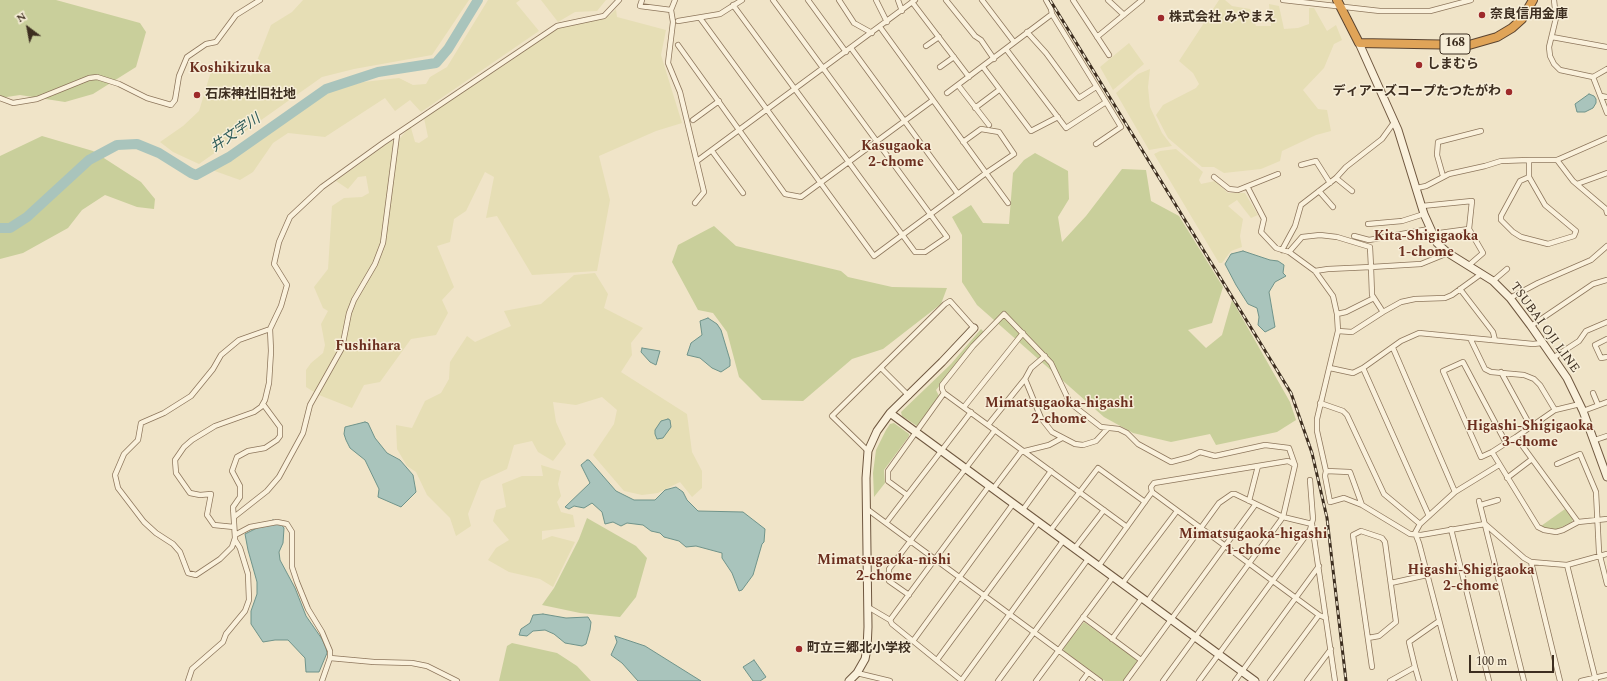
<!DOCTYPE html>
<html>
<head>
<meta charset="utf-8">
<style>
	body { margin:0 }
	#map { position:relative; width:1607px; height:681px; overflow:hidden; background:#f0e4c8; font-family:Spectral,serif }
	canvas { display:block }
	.north { position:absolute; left:8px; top:8px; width:40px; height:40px; -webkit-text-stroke:3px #f7eed8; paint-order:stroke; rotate:328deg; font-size:11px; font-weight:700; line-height:16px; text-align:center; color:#3d2e20 }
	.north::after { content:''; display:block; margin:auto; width:14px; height:18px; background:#3d2e20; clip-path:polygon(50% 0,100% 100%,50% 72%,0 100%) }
	.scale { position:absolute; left:1469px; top:655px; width:85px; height:18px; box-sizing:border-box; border:2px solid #3d2e20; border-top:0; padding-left:5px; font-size:12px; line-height:14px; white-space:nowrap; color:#3d2e20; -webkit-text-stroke:3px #f7eed8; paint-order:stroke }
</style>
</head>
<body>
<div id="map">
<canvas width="1607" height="681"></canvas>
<div class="north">N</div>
<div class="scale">100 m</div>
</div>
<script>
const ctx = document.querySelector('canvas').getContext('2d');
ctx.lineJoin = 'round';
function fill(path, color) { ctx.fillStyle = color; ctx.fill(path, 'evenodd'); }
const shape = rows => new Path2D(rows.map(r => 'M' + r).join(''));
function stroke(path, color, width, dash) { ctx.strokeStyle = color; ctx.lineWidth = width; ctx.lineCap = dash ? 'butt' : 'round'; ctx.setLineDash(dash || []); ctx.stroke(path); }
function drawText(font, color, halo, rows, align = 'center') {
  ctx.font = font + ' Spectral,"Noto Sans JP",serif'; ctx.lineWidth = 3; ctx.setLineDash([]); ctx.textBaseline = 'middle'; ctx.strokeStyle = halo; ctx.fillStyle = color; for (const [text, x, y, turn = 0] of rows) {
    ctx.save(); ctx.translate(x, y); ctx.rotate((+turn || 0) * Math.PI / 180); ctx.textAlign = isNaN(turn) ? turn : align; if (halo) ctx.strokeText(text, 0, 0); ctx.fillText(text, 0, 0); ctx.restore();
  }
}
fill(shape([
	[303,0,469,0,432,55,354,69,322,77,199,164,173,152,160,142,183,126,199,111,212,68,231,60,251,76,271,25,292,12],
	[488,0,520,0,516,3,539,31,421,112,410,100,395,111,385,98,325,137,288,133,273,143,253,172,240,180,212,170,327,92,363,82,399,78,413,85,426,84,430,77,447,67],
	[541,0,606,0,597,11,575,12,558,22],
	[1219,0,1225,0,1232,6,1250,9,1256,26,1271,26,1269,4,1279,6,1284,29,1298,28,1309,24,1309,8,1314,8,1327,31,1336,25,1342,40,1334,44,1324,68,1303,90,1318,109,1327,110,1331,131,1316,135,1282,151,1280,161,1261,169,1224,173,1214,167,1202,167,1168,138,1156,115,1163,105,1196,88,1199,84,1193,73,1179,61],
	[616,9,617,17,666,30,661,55,682,123,656,131,599,156,610,200,597,271,532,275,497,216,486,218,494,177,485,172,466,211,454,219,450,242,437,246,454,287,442,300,448,313,436,335,411,339,380,382,364,385,352,408,319,395,306,387,306,370,311,363,323,353,325,345,321,324,328,311,323,308,314,287,328,269,332,206,344,198,362,197,369,193,366,176,358,177,348,189,336,181,391,141,398,141,409,127,411,128,415,142,419,143,428,137,424,118,506,64,557,28,609,16],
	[1129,43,1144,64,1113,90,1100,67],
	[1150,69,1148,87,1150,107,1162,133,1172,146,1149,150,1116,93,1138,74],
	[1176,149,1203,172,1199,180,1201,184,1215,181,1228,193,1245,193,1258,215,1251,218,1237,200,1228,206,1243,219,1240,236,1242,247,1231,251,1222,263,1219,263,1154,154,1160,151],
	[595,273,608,294,604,308,643,328,631,343,632,355,621,372,687,414,692,452,702,471,702,488,692,497,680,482,658,493,642,495,624,491,593,455,614,424,617,410,602,397,576,405,553,402,556,422,566,444,553,461,538,452,532,441,514,445,507,469,481,481,468,514,471,526,456,536,450,518,427,495,416,472,407,466,397,449,396,425,412,428,425,401,441,393,449,379,450,362,467,336,475,342,511,326,504,311,541,304,574,275],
	[541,465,561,471,558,484,561,496,557,502,561,512,573,515,575,527,542,531,542,540,552,536,575,542,553,587,540,579,509,572,488,560,496,548,509,540,493,521,496,510,506,507,502,484,522,476,543,476]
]), '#e6deb5');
fill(shape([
	[0,0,56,0,140,23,146,32,136,67,93,94,65,102,20,95,0,98],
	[42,136,93,151,141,182,155,199,154,209,137,207,105,195,82,210,68,228,23,253,0,259,0,156],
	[1035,153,1068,171,1069,199,1058,217,1062,242,1086,216,1122,169,1146,170,1151,201,1179,216,1223,287,1212,323,1188,330,1206,348,1222,335,1232,300,1290,402,1296,420,1277,432,1216,445,1210,434,1171,442,1133,433,1104,417,977,305,962,282,962,235,952,217,971,205,983,223,1009,224,1013,173,1024,160],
	[714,226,736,246,841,271,848,277,892,287,947,288,941,304,883,349,852,359,803,401,762,400,739,377,727,332,713,313,698,310,672,262,678,245],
	[981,329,984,332,936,390,939,396,917,426,902,416,901,412,951,364],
	[894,423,909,434,909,436,884,470,885,483,874,497,873,473,876,450,886,430,890,424],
	[1565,509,1573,519,1572,522,1556,530,1546,529,1541,526],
	[587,518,636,546,647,558,636,597,620,617,580,613,542,605,554,588,579,539],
	[1084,622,1136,659,1137,662,1123,681,1105,681,1064,651,1063,648],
	[512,643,557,653,577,666,591,681,499,681,507,646]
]), '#c9cf9b');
const water = shape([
	[1589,94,1594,96,1596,99,1596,103,1593,108,1585,112,1577,112,1575,104,1589,94],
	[1243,251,1270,260,1278,261,1284,265,1283,273,1286,276,1275,282,1269,292,1275,327,1265,332,1258,325,1259,317,1257,308,1248,304,1236,285,1225,264,1231,254,1243,251],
	[708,318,717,324,721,330,730,360,730,366,721,372,712,368,700,358,687,355,691,343,702,335,700,321,708,318],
	[642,348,660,351,656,365,650,362,641,352,642,348],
	[668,419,670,420,671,427,663,438,657,439,655,434,655,430,661,421,668,419],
	[365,422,368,423,375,438,387,453,400,460,413,475,416,492,401,507,378,497,379,489,365,460,350,448,346,440,344,434,345,427,365,422],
	[587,460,589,460,616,491,634,500,655,500,665,490,676,487,683,492,687,500,698,511,743,512,765,529,764,542,762,544,753,575,742,590,739,591,732,573,722,558,722,553,696,546,686,547,679,541,664,537,660,533,651,531,643,525,627,523,621,526,613,522,605,524,602,512,592,503,584,508,574,506,569,509,565,507,590,483,581,465,587,460],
	[273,520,280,523,284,528,283,543,279,552,280,560,295,588,306,616,322,639,326,648,327,653,319,672,306,672,305,658,288,640,275,640,263,642,251,624,251,611,257,594,257,582,248,550,245,534,273,520],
	[543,614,566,618,588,617,591,622,590,630,586,644,582,646,565,643,554,634,545,630,533,631,527,636,519,635,521,629,530,623,533,615,543,614],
	[615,636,645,646,701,681,638,681,622,663,611,655,617,642,615,636],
	[754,660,766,677,760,681,753,681,743,667,754,660]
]);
fill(water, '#a9c4bc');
stroke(water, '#6f938a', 1);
stroke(shape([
	[0,228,10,228,27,217,89,160,117,145,137,144,159,153,191,173,196,175,229,157,326,89,378,72,436,63,448,49,478,0]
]), '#a9c4bc', 10);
const street = shape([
	[642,0,640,6,671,10],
	[675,0,671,10,673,22,668,63,680,92,704,192,695,203],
	[808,0,846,52],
	[839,0,854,23,872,33],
	[876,0,887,22],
	[898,0,902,11],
	[946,0,975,36,981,40,994,59],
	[982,0,1014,42],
	[1073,0,1109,55],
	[1108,0,1124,15],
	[1283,0,1380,11,1430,11,1471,0],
	[1554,0,1556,18,1549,47,1550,56,1554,64,1560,70,1593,77,1607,113],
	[912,2,969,77],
	[733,5,915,252,925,252,947,237,773,0],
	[700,18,874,256,986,173,880,27],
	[678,21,720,14,742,0],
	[1027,32,1046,53,1079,98,1096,87],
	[1097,37,1142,0],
	[1552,37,1607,47],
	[678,45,785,194,801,197,933,100],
	[926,46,939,37],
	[851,48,958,194],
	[1006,49,1066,128,1106,102,1052,14,1051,9,1046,0],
	[940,67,954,57],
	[983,67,1031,131,1058,117],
	[1593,77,1607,69],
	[958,85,989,125],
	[947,93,1052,14],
	[1601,96,1607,97],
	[0,98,13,103,37,99,89,78,97,77,119,84,147,98,171,105,175,100,179,76,187,57,206,44,216,42,236,15,260,0],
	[975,108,999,90],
	[693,120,719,101],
	[963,142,981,129,999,132,1014,154,986,173,1008,203],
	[1096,144,1121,127,1106,102],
	[712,151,743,193],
	[1557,160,1573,181,1606,209,1607,213],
	[697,161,915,0],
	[1301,165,1316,161,1330,183],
	[1443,176,1437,155,1438,142,1481,131],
	[1214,177,1229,189,1238,190,1278,174],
	[1529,177,1545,205,1576,231,1574,236,1548,244,1521,237,1513,232,1501,220,1501,216,1520,181,1529,177],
	[1529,177,1529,160,1557,160,1607,138],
	[1336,178,1352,191],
	[1577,184,1607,173],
	[1248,188,1264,219,1261,232,1276,248,1289,252,1315,271,1333,296,1337,314,1338,331,1317,419,1317,431,1326,471,1350,472,1362,505,1410,534,1421,535,1485,524,1524,558,1531,562,1567,565,1607,554],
	[1417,188,1426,186,1449,174,1485,166,1501,161,1529,160],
	[1319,191,1333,207],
	[1422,206,1472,201,1469,229,1432,234],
	[1368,224,1402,221,1424,214],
	[1354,236,1369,240,1429,229],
	[1282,250,1295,226,1301,205,1336,178,1346,167,1382,139,1395,121],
	[1289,252,1302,237,1320,235,1337,237,1370,247,1371,267,1421,264,1448,253],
	[1468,266,1483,253,1469,229],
	[1315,271,1328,269,1371,267,1372,295,1383,312],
	[1493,281,1507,269],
	[1460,289,1493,332,1495,340],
	[1510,298,1538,283,1591,260,1607,246],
	[1337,314,1346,312,1374,298],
	[1531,326,1593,284,1607,280],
	[1338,331,1352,332,1383,312,1401,302,1415,299,1445,298,1452,295,1481,274],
	[1470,338,1485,369,1491,372,1524,375,1534,379,1540,385,1555,410],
	[1607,339,1595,345,1601,358,1607,357],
	[1393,348,1455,492],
	[1553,358,1579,341,1586,331,1607,322],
	[881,368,909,396],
	[1330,368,1353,373,1363,368,1401,341,1419,333,1533,344,1542,343],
	[1363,368,1429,516],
	[1501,372,1531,427],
	[1025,379,1041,418,1052,432,1075,444,1083,445,1096,441,1108,428],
	[944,393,942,389,942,385,973,346,1004,314,1051,363,1070,403,1101,427,1119,429,1127,433,1138,444,1171,462,1190,457,1200,452,1215,456,1265,445,1289,448,1295,465,1283,517,1163,681],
	[1593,393,1598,405],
	[1320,403,1343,411,1347,415,1384,494,1420,524],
	[263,404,280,427,280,436,277,440,265,448,248,451,237,457,232,471,240,486,240,497,233,507,235,538,232,547,220,559,196,575,188,573,180,552,173,544,156,533,144,522,118,488,115,475,124,454,138,440,141,423,164,413,191,396,213,369,221,355,239,340,270,329],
	[964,407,1023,333],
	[1583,411,1607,402],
	[988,425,1025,379,1031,368,1045,356],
	[1516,437,1578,522],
	[1595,440,1607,436],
	[1506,443,1463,362,1443,371,1481,457,1492,452,1506,443,1516,437,1555,410,1580,404],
	[868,451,832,416,945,304,950,301,974,328],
	[1492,452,1538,527,1544,530,1556,532,1563,530,1578,522,1607,519],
	[1557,464,1580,454,1596,492,1599,552,1607,584],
	[1326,471,1325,476,1330,502,1344,498,1362,505],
	[1507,478,1532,459],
	[993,489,1021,452,1049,445,1062,438],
	[1152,492,1319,615,1326,618],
	[907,495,888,481,888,471,944,393,1127,527],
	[1249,501,1258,466],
	[1479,501,1524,681],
	[1481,505,1498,500],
	[867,509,1100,681],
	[1022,511,1051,471],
	[234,517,267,491,279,477,303,433,310,405,342,348,349,313,354,300,375,264,383,243,397,135],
	[886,523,971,412],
	[234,527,214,525,207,515,211,494,200,495,190,493,176,473,175,460,184,447,192,440,215,426,254,412,261,407,265,400,269,383,271,351,270,329,281,306,287,285,274,264,279,242,290,217,322,187,383,143,557,26,604,16,619,0],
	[1451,529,1489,681],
	[1050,531,1098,468,1145,502],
	[235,535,250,527,277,522,287,524,292,532,292,567,297,582,308,609,322,632,330,651,330,658,322,681],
	[1074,549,1104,510],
	[1531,562,1560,681],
	[1567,565,1596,681],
	[1098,567,1152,492,1151,487,1154,483,1282,462,1288,461,1295,465],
	[1391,583,1427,575],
	[1122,584,1177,511],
	[909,595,889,581,889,569,995,430],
	[1147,602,1219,503,1232,494,1235,494,1283,517,1312,524,1335,681],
	[868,607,890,620],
	[1083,617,1141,660],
	[1368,638,1379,636,1396,622,1385,542,1382,538,1361,531,1353,535,1372,667],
	[1112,639,1142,598],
	[913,641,1013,504],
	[330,658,374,662,412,663,427,666,457,681],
	[937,660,1038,523],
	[1415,667,1419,681],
	[857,673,890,681],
	[961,680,892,624,890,620,989,486],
	[188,681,192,669,223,642,226,634,245,611,249,600,248,574,240,548,235,540],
	[961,681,1063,541],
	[998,681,1088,559],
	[1036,681,1113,577],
	[1082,681,1088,673],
	[1126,681,1255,505],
	[1199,681,1310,530,1313,519,1310,480],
	[1235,681,1319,566],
	[1270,681,1319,615],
	[1307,681,1331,649],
	[1390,681,1415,667,1409,642,1439,621],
	[1455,681,1419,543,1415,533,1420,524,1455,492,1499,465],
	[1581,681,1607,675]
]);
const secondary = shape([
	[1359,43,1398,130,1424,214,1437,243,1448,253,1493,281,1510,298,1531,326,1567,378,1583,411,1607,477],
	[890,413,1255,681],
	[849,681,857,673,865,659,867,649,868,627,866,478,868,451,877,431,890,413,942,362,974,328]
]);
const highway = shape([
	[1337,0,1359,43,1469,45,1497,37,1512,28,1522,19,1533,0]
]);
stroke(street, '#8d765c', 6);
stroke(secondary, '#6f573f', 9);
stroke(highway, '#5b4430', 10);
stroke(street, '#faf1dc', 4.5);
stroke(secondary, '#faf1dc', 7);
stroke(highway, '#e0a458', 8);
const rail = shape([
	[1050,0,1291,393,1312,453,1327,518,1346,681]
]);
stroke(rail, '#3d2e20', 3);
stroke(rail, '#f7eed8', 1.5, [4.5]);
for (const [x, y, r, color] of [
	[1482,15,4,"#9e2a2b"],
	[1161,18,4,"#9e2a2b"],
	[1419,65,4,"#9e2a2b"],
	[1509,92,4,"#9e2a2b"],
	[197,95,4,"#9e2a2b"],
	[799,649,4,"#9e2a2b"]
]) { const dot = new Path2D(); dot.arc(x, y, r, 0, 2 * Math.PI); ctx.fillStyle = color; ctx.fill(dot); stroke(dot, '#f7eed8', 1.5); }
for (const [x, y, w] of [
	[1455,44,30]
]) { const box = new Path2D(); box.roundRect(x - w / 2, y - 10, w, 20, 3); ctx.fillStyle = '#f7eed8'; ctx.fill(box); stroke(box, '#3d2e20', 1); }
drawText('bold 12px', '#3d2e20', null, [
	["168",1455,44]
]);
drawText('bold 13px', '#3d2e20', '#f7eed8', [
	["奈良信用金庫",1490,15],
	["株式会社 みやまえ",1169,18],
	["しまむら",1427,65],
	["ディアーズコープたつたがわ",1501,92,"right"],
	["石床神社旧社地",205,95],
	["町立三郷北小学校",807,649]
], 'left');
drawText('13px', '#3d2e20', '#f7eed8', [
	["TSUBAI OJI LINE",1544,328,54]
]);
drawText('bold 14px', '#6b2e1e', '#f7eed8', [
	["Koshikizuka",230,69],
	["Kasugaoka",896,147],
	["2-chome",896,163],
	["Kita-Shigigaoka",1426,237],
	["1-chome",1426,253],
	["Fushihara",368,347],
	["Mimatsugaoka-higashi",1059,404],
	["2-chome",1059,420],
	["Higashi-Shigigaoka",1530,427],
	["3-chome",1530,443],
	["Mimatsugaoka-higashi",1253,535],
	["1-chome",1253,551],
	["Mimatsugaoka-nishi",884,561],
	["2-chome",884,577],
	["Higashi-Shigigaoka",1471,571],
	["2-chome",1471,587]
]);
drawText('italic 14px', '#2f5d5a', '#f7eed8', [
	["井文字川",236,134,-34]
]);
</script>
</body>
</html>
